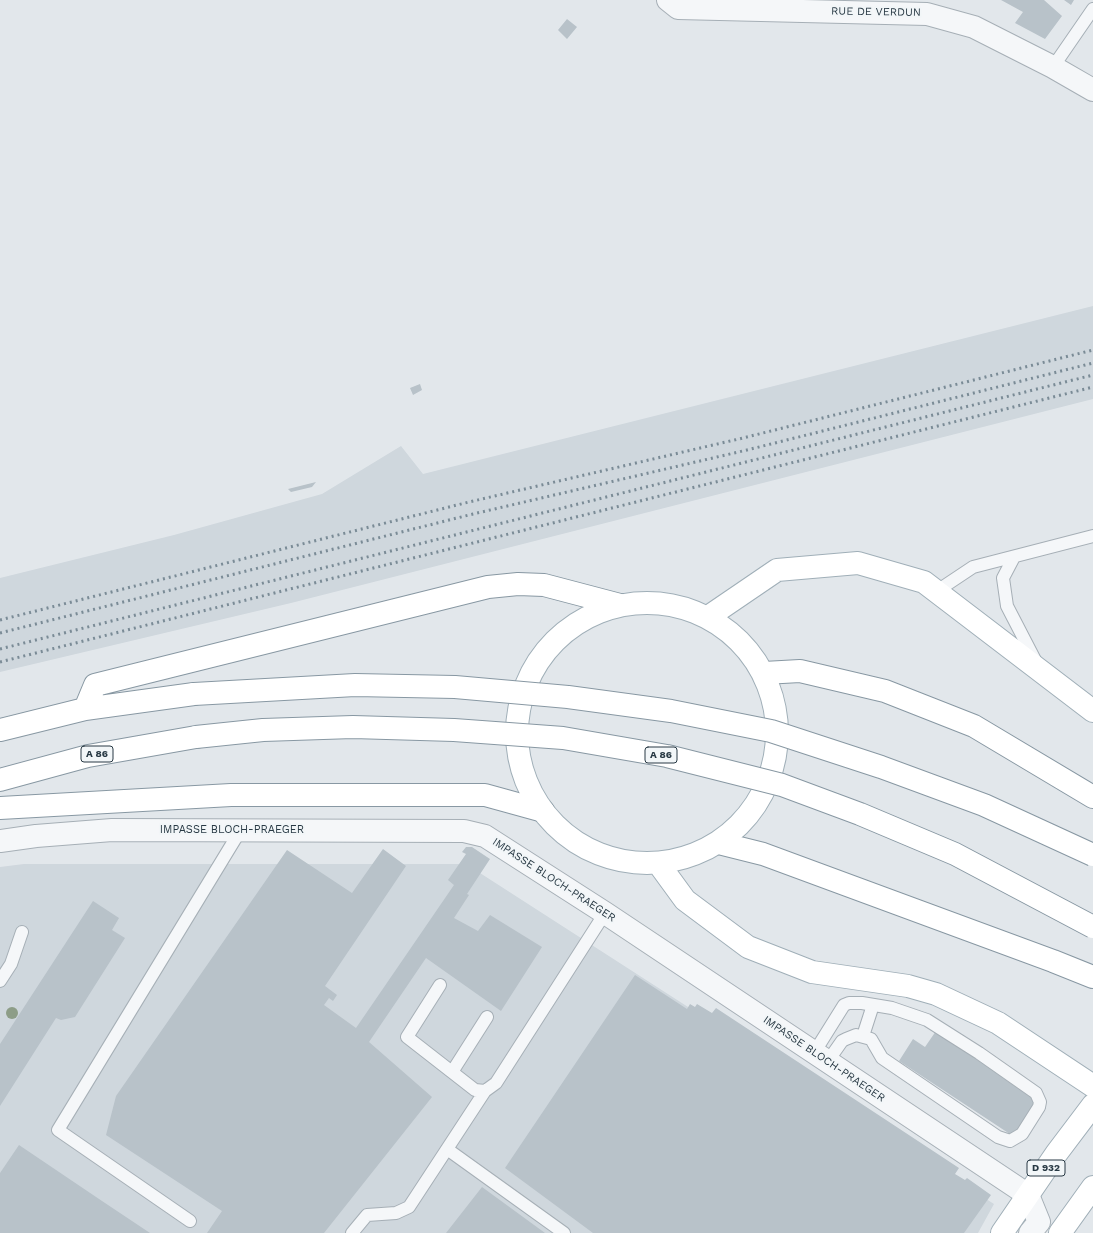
<!DOCTYPE html>
<html>
<head>
<meta charset="utf-8">
<style>
	body { margin:0 }
	canvas { display:block; background:#e2e7eb }
</style>
</head>
<body>
<canvas width="1093" height="1233"></canvas>
<script>
const ctx = document.querySelector('canvas').getContext('2d');
ctx.lineJoin = 'round';
function fill(path, color) { ctx.fillStyle = color; ctx.fill(path, 'evenodd'); }
const shape = rows => new Path2D(rows.map(r => 'M' + r).join(''));
function stroke(path, color, width, dash) { ctx.strokeStyle = color; ctx.lineWidth = width; ctx.lineCap = dash ? 'butt' : 'round'; ctx.setLineDash(dash || []); ctx.stroke(path); }
function drawText(font, color, halo, rows, align = 'center') {
  ctx.font = font + ' "Work Sans",sans-serif'; ctx.lineWidth = 4; ctx.setLineDash([]); ctx.textBaseline = 'middle'; ctx.strokeStyle = halo; ctx.fillStyle = color; for (const [text, x, y, turn = 0] of rows) {
    ctx.save(); ctx.translate(x, y); ctx.rotate((+turn || 0) * Math.PI / 180); ctx.textAlign = isNaN(turn) ? turn : align; if (halo) ctx.strokeText(text, 0, 0); ctx.fillText(text, 0, 0); ctx.restore();
  }
}
fill(shape([
	[1093,306,1093,399,291,603,0,672,0,578,174,535,322,494,401,446,423,474],
	[24,864,466,864,994,1204,978,1233,0,1233,0,867]
]), '#cfd7dd');
fill(shape([
	[1001,0,1044,0,1062,16,1045,39,1015,23,1023,12],
	[1064,0,1074,0,1071,5],
	[567,19,577,27,567,39,558,30],
	[420,384,422,390,413,395,410,388],
	[316,482,312,487,291,492,288,489],
	[466,847,472,847,490,859,467,894,469,895,454,918,478,931,490,915,542,947,501,1011,426,958,369,1042,432,1097,324,1233,207,1233,222,1211,106,1135,116,1096,287,850,352,893,383,849,406,866,325,986,337,995,333,1001,329,998,324,1005,356,1028,454,885,448,880,466,854,462,852],
	[93,901,119,918,112,930,125,938,75,1017,61,1020,56,1018,0,1106,0,1044],
	[635,975,687,1009,690,1004,695,1007,697,1004,712,1013,716,1008,959,1168,955,1174,965,1180,967,1178,991,1195,964,1233,593,1233,505,1168],
	[936,1031,1046,1108,1022,1142,899,1061,913,1039,925,1047],
	[19,1145,102,1201,150,1233,0,1233,0,1173],
	[482,1187,545,1233,446,1233]
]), '#b8c2c9');
const service = shape([
	[1053,67,1093,9],
	[1014,557,1003,578,1007,606,1036,662],
	[937,591,973,567,1093,536],
	[0,981,11,964,22,932],
	[440,985,407,1037,475,1090,485,1091,496,1083,605,913],
	[863,1036,873,1005],
	[814,1053,844,1005,849,1003,862,1003,892,1008,927,1020,979,1053,1036,1093,1040,1102,1039,1107,1022,1134,1010,1141,998,1137,882,1058,871,1039,856,1035,846,1039,842,1041,828,1061],
	[452,1072,487,1017],
	[447,1149,564,1233],
	[190,1221,58,1130,240,831],
	[352,1233,367,1215,396,1213,409,1207,485,1091]
]);
const minor = shape([
	[668,0,678,8,927,14,974,27,1053,67,1093,90],
	[0,841,36,836,112,830,464,831,485,836,605,913,1028,1195,1039,1222,1030,1233]
]);
const primary = shape([
	'517 733a130 130 0 1 1 260 0a130 130 0 1 1-260 0Z',
	[708,617,777,570,858,563,924,582,1093,711],
	[658,863,685,900,748,947,812,972,908,986,936,994,998,1023,1093,1086],
	[1002,1233,1056,1154,1093,1105],
	[1060,1233,1093,1187]
]);
const motorway = shape([
	[764,673,800,671,885,691,974,726,1093,797],
	[85,709,95,685,488,587,518,584,544,585,620,605],
	[0,730,85,709,194,694],
	[0,780,88,756,196,737],
	[0,808,231,795,485,795,543,811],
	[719,843,763,854,1053,961,1093,977]
]);
stroke(service, '#a6afb6', 14);
stroke(minor, '#a6afb6', 24);
stroke(primary, '#a0afb8', 24);
stroke(motorway, '#8898a3', 24);
stroke(service, '#f5f7f9', 12);
stroke(minor, '#f5f7f9', 22);
stroke(primary, '#fff', 22);
stroke(motorway, '#fff', 22);
stroke(shape([
	[0,620,469,502,743,438,1093,350],
	[0,633,473,514,747,450,1093,363],
	[0,649,1093,375],
	[0,662,1093,387]
]), '#7a8b96', 3, [2, 4]);
const motorwayBridge = shape([
	[194,694,355,685,455,687,568,697,671,711,771,731,881,767,984,805,1093,855],
	[196,737,263,730,353,727,454,730,563,738,667,756,782,785,860,814,955,854,1093,927]
]);
stroke(motorwayBridge, '#8898a3', 24, []);
stroke(motorwayBridge, '#fff', 22);
ctx.fillStyle = '#8d9d87';
for (const [x, y] of [
	[12,1013]
]) { ctx.beginPath(); ctx.arc(x, y, 6, 0, 2 * Math.PI); ctx.fill(); }
for (const [x, y, w] of [
	[97,754,32],
	[661,755,32],
	[1046,1168,38]
]) { const box = new Path2D(); box.roundRect(x - w / 2, y - 8, w, 16, 3); ctx.fillStyle = '#f2f6f8'; ctx.fill(box); stroke(box, '#283944', 1); }
drawText('bold 10px', '#283944', null, [
	["A 86",97,754],
	["A 86",661,755],
	["D 932",1046,1168]
]);
drawText('11px', '#283944', '#f2f6f8', [
	["RUE DE VERDUN",876,12,1],
	["IMPASSE BLOCH-PRAEGER",232,830],
	["IMPASSE BLOCH-PRAEGER",554,880,33],
	["IMPASSE BLOCH-PRAEGER",824,1059,34]
]);
</script>
</body>
</html>
